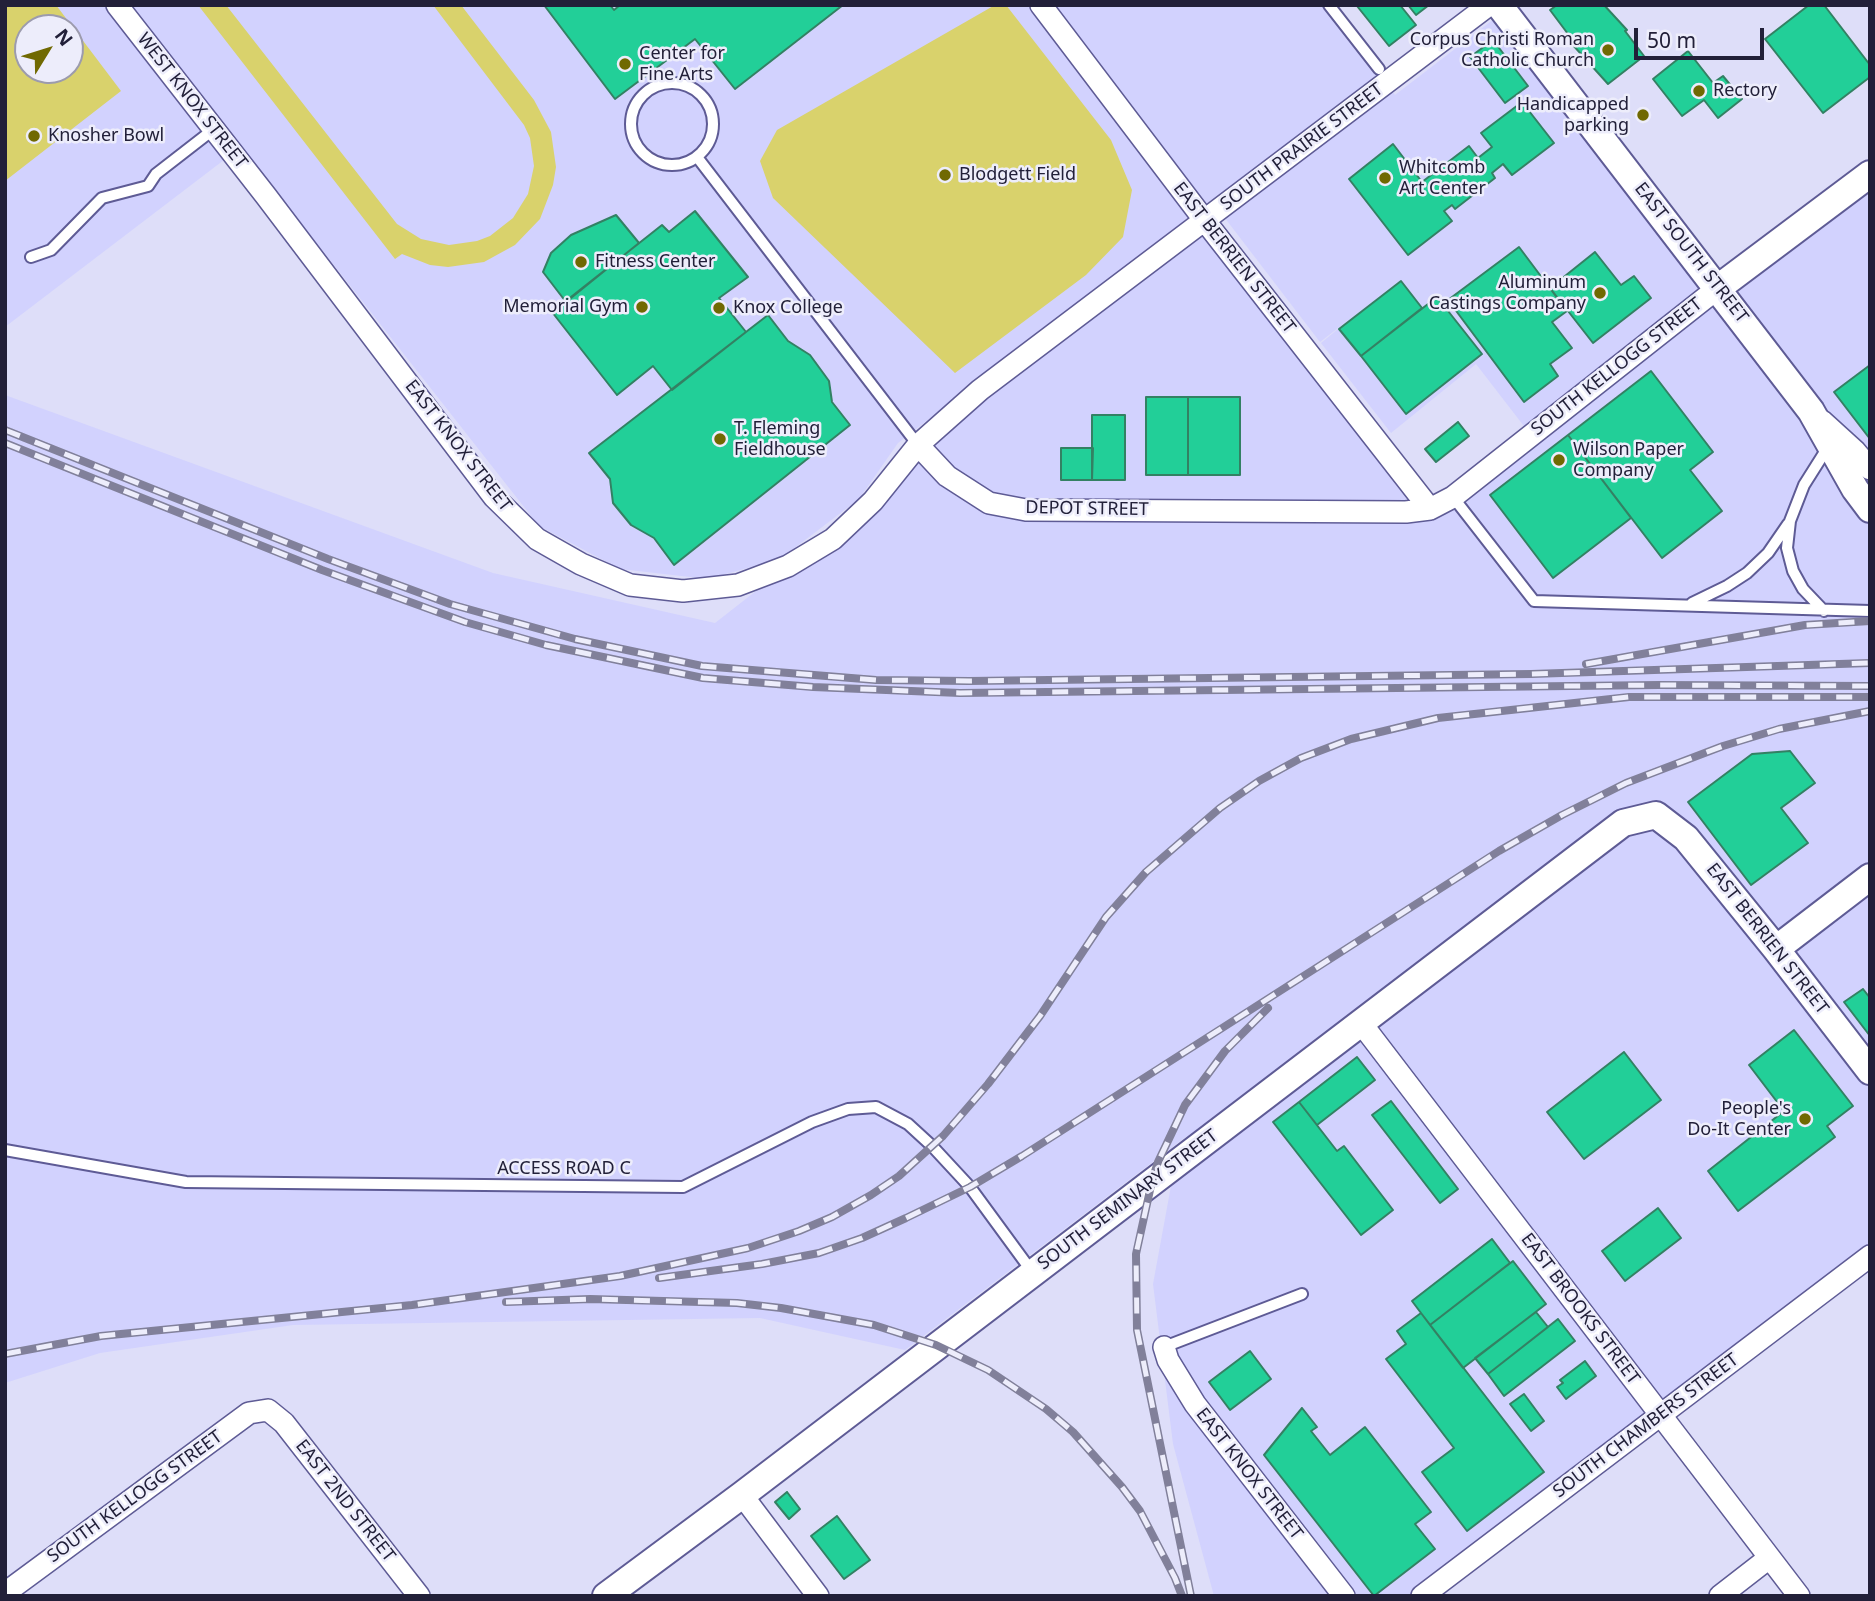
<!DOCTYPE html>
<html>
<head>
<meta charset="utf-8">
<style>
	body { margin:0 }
	#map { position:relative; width:1875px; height:1601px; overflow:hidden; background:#dedef9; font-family:"Noto Sans",sans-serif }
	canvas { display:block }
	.frame { position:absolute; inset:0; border:7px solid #222039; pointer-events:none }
	.north { position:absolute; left:14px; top:14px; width:70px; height:70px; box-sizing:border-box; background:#ededfb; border:2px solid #9c9bad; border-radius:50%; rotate:52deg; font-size:19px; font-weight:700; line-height:28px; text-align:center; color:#222039 }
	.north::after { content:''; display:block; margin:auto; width:24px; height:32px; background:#706902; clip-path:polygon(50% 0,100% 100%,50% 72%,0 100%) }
	.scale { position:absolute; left:1634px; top:28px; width:130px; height:32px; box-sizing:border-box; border:4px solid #222039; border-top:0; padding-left:9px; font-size:21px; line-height:24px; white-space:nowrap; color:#222039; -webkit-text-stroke:5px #ededfb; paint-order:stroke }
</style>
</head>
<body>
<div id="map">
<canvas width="1875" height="1601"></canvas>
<div class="frame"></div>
<div class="north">N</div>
<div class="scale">50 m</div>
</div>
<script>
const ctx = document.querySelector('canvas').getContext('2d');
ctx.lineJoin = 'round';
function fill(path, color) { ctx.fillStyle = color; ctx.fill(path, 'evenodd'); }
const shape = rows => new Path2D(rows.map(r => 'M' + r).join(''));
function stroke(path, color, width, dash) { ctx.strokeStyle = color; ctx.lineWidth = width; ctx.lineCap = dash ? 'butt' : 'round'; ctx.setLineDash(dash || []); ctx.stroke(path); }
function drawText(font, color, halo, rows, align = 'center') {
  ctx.font = font + ' "Noto Sans",sans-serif'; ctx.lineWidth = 5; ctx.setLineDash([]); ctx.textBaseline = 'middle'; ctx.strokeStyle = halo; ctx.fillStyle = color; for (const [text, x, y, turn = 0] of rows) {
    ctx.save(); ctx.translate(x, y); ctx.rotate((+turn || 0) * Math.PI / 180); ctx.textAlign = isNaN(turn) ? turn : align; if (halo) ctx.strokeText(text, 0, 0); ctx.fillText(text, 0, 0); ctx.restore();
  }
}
fill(shape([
	[5,5,1327,5,1395,95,1494,19,1718,288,1870,174,1870,1256,1422,1596,1214,1596,1173,1444,1153,1284,1175,1164,1187,1136,905,1350,760,1318,293,1325,100,1353,5,1383,5,395,493,573,715,623,788,566,833,539,918,445,1205,221,1430,509,1530,434,1476,364,1391,433,1321,343,1355,315,1320,342,1211,200,898,443,859,499,780,559,708,579,620,569,539,526,241,147,5,327],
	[28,28,70,28,70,70,28,70]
]), '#d2d2fe');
fill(shape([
	[5,5,56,5,121,91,5,181],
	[28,28,70,28,70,70,28,70],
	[198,5,226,5,397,224,421,239,449,245,477,241,490,236,513,218,528,194,534,166,530,138,524,125,433,5,461,5,534,100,551,132,556,167,553,185,540,219,515,245,484,262,448,267,430,265,402,254,395,259],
	[995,5,1006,5,1111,140,1132,190,1123,237,1086,275,955,373,773,198,760,161,777,130]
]), '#d9d26c');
const building = shape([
	[544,5,610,5,614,10,620,5,843,5,735,89,695,39,615,99,544,5],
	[1359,5,1400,5,1416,25,1389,46,1357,6,1359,5],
	[1408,5,1429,5,1416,15,1408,5],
	[1557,5,1604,5,1627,30,1625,31,1644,56,1608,84,1572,44,1574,42,1550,10,1557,5],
	[1809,5,1824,5,1870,65,1870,77,1823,113,1765,39,1809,5],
	[1493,40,1528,86,1505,103,1470,57,1493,40],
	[1688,51,1713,83,1723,76,1742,99,1718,118,1704,100,1682,116,1653,79,1688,51],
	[1522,102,1554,143,1512,175,1503,164,1492,173,1495,178,1455,209,1452,205,1444,211,1452,221,1408,255,1349,179,1393,144,1422,182,1469,146,1478,158,1492,147,1481,133,1522,102],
	[695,211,748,277,719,298,746,332,672,390,653,366,617,395,552,312,662,225,669,232,695,211],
	[616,215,639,243,566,302,543,272,551,253,571,235,616,215],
	[1519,247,1567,311,1552,322,1572,348,1550,364,1558,376,1524,402,1448,300,1519,247],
	[1595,252,1621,285,1634,276,1651,298,1593,343,1550,288,1595,252],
	[1401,281,1422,308,1361,356,1339,329,1401,281],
	[1437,297,1482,354,1406,414,1361,356,1437,297],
	[768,315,788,341,810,355,829,381,832,402,850,425,674,565,654,538,631,525,613,503,610,479,589,453,768,315],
	[1870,365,1870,439,1834,392,1870,365],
	[1651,371,1713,452,1690,470,1722,511,1662,558,1568,435,1651,371],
	[1146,397,1188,397,1188,475,1146,475,1146,397],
	[1188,397,1240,397,1240,475,1188,475,1188,397],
	[1092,415,1125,415,1125,480,1092,480,1092,415],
	[1458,422,1469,436,1436,462,1425,449,1458,422],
	[1568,435,1631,518,1553,578,1490,495,1568,435],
	[1061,448,1093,448,1092,480,1061,480,1061,448],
	[1790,751,1815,783,1781,808,1808,843,1751,885,1688,802,1752,754,1790,751],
	[1863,989,1870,998,1870,1036,1844,1002,1863,989],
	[1794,1030,1853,1106,1827,1126,1835,1137,1738,1211,1708,1171,1784,1111,1749,1065,1794,1030],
	[1624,1052,1661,1100,1584,1159,1547,1112,1624,1052],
	[1357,1057,1375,1080,1317,1125,1299,1102,1357,1057],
	[1391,1101,1458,1189,1440,1203,1372,1115,1391,1101],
	[1299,1102,1337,1151,1344,1146,1393,1210,1361,1235,1273,1122,1299,1102],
	[1658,1208,1681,1238,1625,1281,1602,1251,1658,1208],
	[1492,1239,1510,1263,1430,1325,1412,1301,1492,1239],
	[1513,1261,1546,1304,1463,1368,1430,1325,1513,1261],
	[1536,1312,1548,1327,1488,1374,1475,1358,1536,1312],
	[1421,1313,1544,1472,1467,1531,1422,1472,1454,1448,1386,1359,1406,1344,1397,1331,1421,1313],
	[1558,1319,1575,1341,1504,1396,1488,1374,1558,1319],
	[1250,1351,1271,1379,1230,1410,1209,1382,1250,1351],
	[1585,1361,1596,1376,1566,1399,1557,1387,1563,1383,1560,1380,1585,1361],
	[1524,1394,1544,1421,1531,1431,1510,1404,1524,1394],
	[1302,1408,1317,1427,1311,1431,1330,1455,1365,1427,1431,1512,1415,1524,1435,1549,1374,1596,1264,1455,1302,1408],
	[787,1492,800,1509,789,1519,775,1502,787,1492],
	[837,1516,870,1560,844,1579,811,1536,837,1516]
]);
fill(building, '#22cf98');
stroke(building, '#338163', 2);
const service = shape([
	[1329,5,1379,69],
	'631 124a41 41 0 1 1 82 0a41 41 0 1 1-82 0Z',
	[697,157,918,445],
	[31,257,51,250,102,198,148,186,156,174,214,129],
	[1453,497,1534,601,1870,611],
	[1692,603,1727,586,1747,573,1768,553,1788,524],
	[1824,611,1803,589,1793,571,1787,548,1790,521,1804,485,1828,447],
	[5,1150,186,1182,683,1187,812,1122,848,1109,876,1107,908,1124,932,1146,970,1187,1033,1273],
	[1164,1347,1302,1294]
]);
const minor = shape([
	[117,5,266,196,494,497,537,539,581,564,630,585,683,591,738,585,788,566,833,539,873,501,918,445,980,390,1489,5],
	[1041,5,1205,221,1430,509],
	[1822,421,1855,451,1870,469],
	[918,445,947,476,989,503,1026,510,1406,512,1430,509,1453,497,1718,288],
	[1361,1023,1799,1596],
	[1164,1347,1168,1360,1195,1404,1344,1596],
	[742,1495,818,1596],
	[5,1593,249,1413,268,1410,284,1423,419,1596],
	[1422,1596,1870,1256],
	[1720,1596,1769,1558]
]);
const tertiary = shape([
	[1499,5,1811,411,1855,489,1870,509],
	[1718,288,1870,174],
	[1776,949,1870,877],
	[606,1596,742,1495,1623,823,1656,815,1686,838,1776,949,1870,1071]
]);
stroke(service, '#5e5b95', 14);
stroke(minor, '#5e5b95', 24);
stroke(tertiary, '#5e5b95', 30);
stroke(service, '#fff', 10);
stroke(minor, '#fff', 21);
stroke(tertiary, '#fff', 26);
const rail = shape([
	[5,430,328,559,450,604,575,639,702,666,876,680,969,681,1531,674,1870,663],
	[5,443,322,570,465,622,546,645,703,678,813,687,960,693,1659,685,1870,686],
	[1586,664,1805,625,1870,621],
	[659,1278,762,1264,819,1253,862,1238,906,1218,970,1187,1022,1156,1499,851,1562,815,1626,783,1723,746,1779,729,1870,711],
	[506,1302,590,1299,737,1303,781,1308,874,1325,936,1345,988,1370,1046,1409,1073,1432,1122,1487,1140,1511,1175,1578,1182,1596],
	[5,1354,101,1336,412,1305,620,1276,748,1248,799,1231,832,1217,871,1195,899,1176,943,1136,988,1084,1040,1016,1106,917,1146,872,1220,808,1259,781,1301,758,1351,739,1438,718,1629,697,1870,697],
	[1191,1596,1137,1330,1136,1254,1152,1181,1158,1162,1185,1105,1225,1051,1268,1008]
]);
stroke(rail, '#81809a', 8);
stroke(rail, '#ededfb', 5, [16]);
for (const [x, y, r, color] of [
	[1608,50,7,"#706902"],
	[625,64,7,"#706902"],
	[1699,91,7,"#706902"],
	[1643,115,7,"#706902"],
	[34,136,7,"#706902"],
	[945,175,7,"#706902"],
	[1385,178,7,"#706902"],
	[581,262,7,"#706902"],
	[1600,293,7,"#706902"],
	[642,307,7,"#706902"],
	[719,308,7,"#706902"],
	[720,439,7,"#706902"],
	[1559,460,7,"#706902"],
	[1805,1119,7,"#706902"]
]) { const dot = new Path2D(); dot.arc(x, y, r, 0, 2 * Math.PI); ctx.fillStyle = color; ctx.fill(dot); stroke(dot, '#ededfb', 2.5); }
drawText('18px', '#222039', '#ededfb', [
	["Corpus Christi Roman",1594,40,"right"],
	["Catholic Church",1594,61,"right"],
	["Center for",639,54],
	["Fine Arts",639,75],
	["Rectory",1713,91],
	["Handicapped",1629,105,"right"],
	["parking",1629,126,"right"],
	["Knosher Bowl",48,136],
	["Whitcomb",1399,168],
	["Art Center",1399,189],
	["Blodgett Field",959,175],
	["Fitness Center",595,262],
	["Aluminum",1586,283,"right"],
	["Castings Company",1586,304,"right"],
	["Memorial Gym",628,307,"right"],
	["Knox College",733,308],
	["T. Fleming",734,429],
	["Fieldhouse",734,450],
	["Wilson Paper",1573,450],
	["Company",1573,471],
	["People's",1791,1109,"right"],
	["Do-It Center",1791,1130,"right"]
], 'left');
drawText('18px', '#222039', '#ededfb', [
	["WEST KNOX STREET",192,101,52],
	["SOUTH PRAIRIE STREET",1302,147,-37],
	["EAST SOUTH STREET",1691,253,52],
	["EAST BERRIEN STREET",1234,258,52],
	["SOUTH KELLOGG STREET",1617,367,-38],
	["EAST KNOX STREET",458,446,52],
	["DEPOT STREET",1087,509,1],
	["EAST BERRIEN STREET",1767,939,52],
	["ACCESS ROAD C",564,1169],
	["SOUTH SEMINARY STREET",1128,1200,-37],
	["EAST BROOKS STREET",1580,1309,53],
	["SOUTH CHAMBERS STREET",1646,1426,-37],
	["EAST KNOX STREET",1249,1474,52],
	["SOUTH KELLOGG STREET",135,1497,-36],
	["EAST 2ND STREET",345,1501,52]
]);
</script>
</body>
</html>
